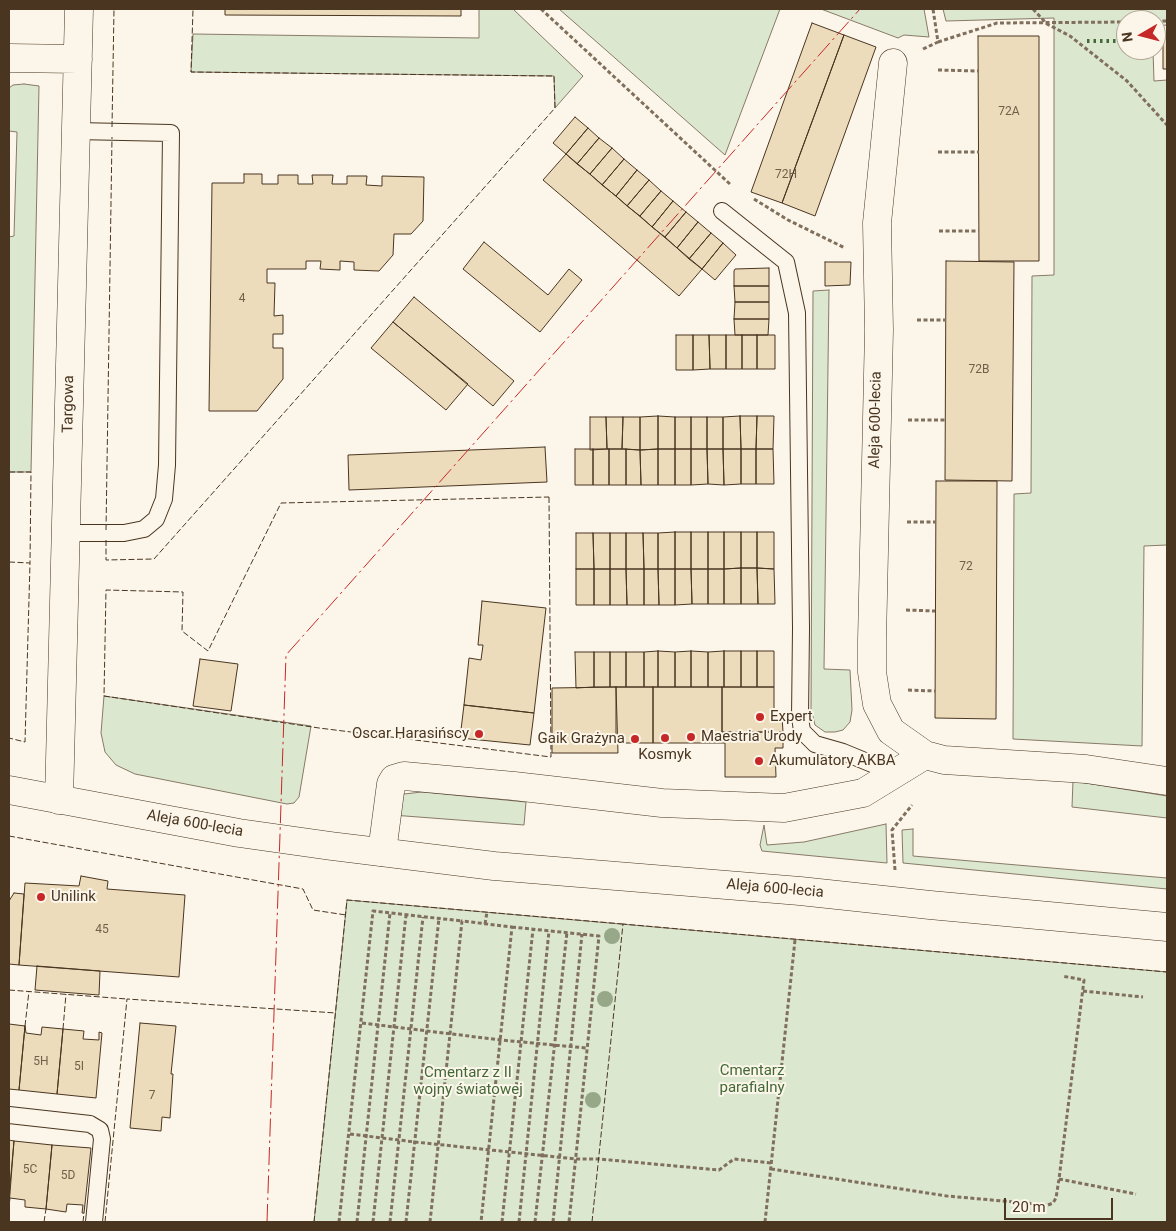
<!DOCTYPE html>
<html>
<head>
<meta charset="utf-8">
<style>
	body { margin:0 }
	#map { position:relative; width:1176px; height:1231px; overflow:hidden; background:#fbf6e9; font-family:Roboto,sans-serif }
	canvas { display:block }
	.frame { position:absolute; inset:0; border:10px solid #4a3520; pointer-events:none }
	.north { position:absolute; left:1116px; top:10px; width:50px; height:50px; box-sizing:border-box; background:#fbf6e9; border:1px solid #b4a999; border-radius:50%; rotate:262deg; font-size:14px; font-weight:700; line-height:20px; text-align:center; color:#4a3520 }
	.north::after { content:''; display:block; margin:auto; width:18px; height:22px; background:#c62828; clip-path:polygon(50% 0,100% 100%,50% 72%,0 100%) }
	.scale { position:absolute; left:1004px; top:1198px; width:109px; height:22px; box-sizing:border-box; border:2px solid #4a3520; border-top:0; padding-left:6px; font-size:15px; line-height:18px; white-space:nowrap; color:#4a3520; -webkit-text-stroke:4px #fbf6e9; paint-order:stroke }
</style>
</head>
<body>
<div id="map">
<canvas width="1176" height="1231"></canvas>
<div class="frame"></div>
<div class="north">N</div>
<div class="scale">20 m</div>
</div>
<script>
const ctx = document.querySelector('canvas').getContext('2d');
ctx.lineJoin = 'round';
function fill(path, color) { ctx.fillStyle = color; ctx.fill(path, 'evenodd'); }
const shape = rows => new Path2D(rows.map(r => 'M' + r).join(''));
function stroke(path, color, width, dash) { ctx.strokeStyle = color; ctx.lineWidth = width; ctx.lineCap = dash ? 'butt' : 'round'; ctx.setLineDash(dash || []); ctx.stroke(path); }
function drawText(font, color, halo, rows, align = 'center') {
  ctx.font = font + ' Roboto,sans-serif'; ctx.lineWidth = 4; ctx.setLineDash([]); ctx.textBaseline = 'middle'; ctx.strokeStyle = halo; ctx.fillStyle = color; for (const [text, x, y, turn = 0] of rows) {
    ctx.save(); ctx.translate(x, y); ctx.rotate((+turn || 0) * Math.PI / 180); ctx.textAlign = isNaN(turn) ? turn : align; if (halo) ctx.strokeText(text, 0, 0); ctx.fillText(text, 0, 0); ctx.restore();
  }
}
const green = shape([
	[479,9,513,9,583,76,555,108,554,76,191,72,193,34,479,38,479,9],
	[559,9,780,9,725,155,607,51,559,9],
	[821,9,924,9,929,37,904,35,898,38,821,9],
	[943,9,1167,9,1167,25,1156,26,1156,20,1126,20,1126,50,1153,50,1154,81,1167,80,1167,545,1144,546,1142,746,1013,739,1014,494,1031,493,1032,276,1054,275,1054,18,946,21,943,9],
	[24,84,39,86,31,472,9,472,9,237,14,236,17,132,9,131,9,88,13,85,24,84],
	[829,290,824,669,850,670,852,710,850,722,843,730,835,732,825,732,815,725,811,709,813,291,829,290],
	[104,696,311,726,299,797,294,803,287,804,135,774,116,765,105,752,101,733,104,696],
	[1073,781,1167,796,1167,818,1072,807,1073,781],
	[422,792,526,802,524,825,392,815,396,803,404,794,422,792],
	[886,824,887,863,762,851,760,845,764,825,767,845,804,842,886,824],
	[913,829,913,856,1167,878,1167,889,903,863,902,830,913,829],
	[347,900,1167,972,1167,1222,314,1222,347,900]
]);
fill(green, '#dce7d0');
stroke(green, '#887966', 1);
const building = shape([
	[225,9,461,9,461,16,225,15,225,9],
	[812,23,844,35,782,203,751,192,812,23],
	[844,35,876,47,815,216,782,203,844,35],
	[978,36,1039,36,1039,261,979,261,978,36],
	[1163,38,1167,38,1167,69,1163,69,1163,38],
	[575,117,588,128,566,154,553,143,575,117],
	[588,128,599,138,577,164,566,154,588,128],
	[599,138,612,148,590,174,577,164,599,138],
	[612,148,624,159,602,185,590,174,612,148],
	[566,154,702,269,679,296,543,180,566,154],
	[624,159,637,170,616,196,602,185,624,159],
	[637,170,649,180,627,206,616,196,637,170],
	[244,174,262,174,262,184,278,184,278,175,298,175,298,184,313,184,312,175,333,175,332,184,347,184,347,176,367,176,366,185,382,186,382,176,424,177,423,221,411,234,394,234,393,255,379,271,354,270,354,262,340,261,340,270,320,269,321,261,306,261,306,269,267,269,267,283,275,283,274,316,283,315,283,334,273,334,273,348,283,348,283,379,257,411,209,411,212,183,244,183,244,174],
	[649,180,661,191,640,216,627,206,649,180],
	[661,191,673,201,652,227,640,216,661,191],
	[673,201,686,212,665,237,652,227,673,201],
	[686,212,698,222,677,248,665,237,686,212],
	[698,222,711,233,689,259,677,248,698,222],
	[711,233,723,243,702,269,689,259,711,233],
	[484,242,548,295,569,269,582,280,540,332,463,269,484,242],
	[723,243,736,255,715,280,702,269,723,243],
	[946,261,1014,262,1012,481,945,480,946,261],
	[825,262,851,262,850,285,825,286,825,262],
	[769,268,769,286,734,286,734,271,735,269,769,268],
	[734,286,769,286,769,302,735,302,734,286],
	[414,297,514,381,493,406,393,322,414,297],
	[735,302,769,302,769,319,734,319,735,302],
	[734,319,769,319,768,335,735,335,734,319],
	[393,322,468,384,446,410,371,348,393,322],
	[676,335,693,335,693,370,676,370,676,335],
	[693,335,709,335,710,369,693,370,693,335],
	[709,335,726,335,726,369,710,369,709,335],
	[726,335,742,335,742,369,726,369,726,335],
	[742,335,757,335,757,369,742,369,742,335],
	[757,335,775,335,775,369,757,369,757,335],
	[658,416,675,417,675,449,658,449,658,416],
	[658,416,658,449,640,450,640,417,658,416],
	[740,416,757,416,756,449,741,449,740,416],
	[740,416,741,449,723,449,723,417,740,416],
	[757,416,774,416,773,449,756,449,757,416],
	[590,417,606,417,607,449,590,450,590,417],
	[606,417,623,417,622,449,607,449,606,417],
	[623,417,640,417,640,450,622,449,623,417],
	[675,417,691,417,691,449,675,449,675,417],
	[691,417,707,417,707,449,691,449,691,417],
	[707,417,723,417,723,449,707,449,707,417],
	[545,447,547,482,349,490,348,455,545,447],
	[575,449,593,449,593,485,575,485,575,449],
	[593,449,609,449,609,485,593,485,593,449],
	[609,449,626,449,626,485,609,485,609,449],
	[626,449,640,450,641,485,626,485,626,449],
	[658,449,658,485,641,485,640,450,658,449],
	[658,449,675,449,675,485,658,485,658,449],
	[675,449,691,449,691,485,675,485,675,449],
	[691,449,707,449,708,484,691,485,691,449],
	[707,449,723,449,724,485,708,484,707,449],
	[723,449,741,449,741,484,724,485,723,449],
	[741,449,756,449,756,484,741,484,741,449],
	[756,449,773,449,774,484,756,484,756,449],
	[936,481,997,481,996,719,935,718,936,481],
	[675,532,675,569,658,569,658,533,675,532],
	[675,532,691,532,691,569,675,569,675,532],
	[691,532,708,532,708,569,691,569,691,532],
	[708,532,724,532,724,569,708,569,708,532],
	[724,532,741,532,741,568,724,569,724,532],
	[741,532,757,532,757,568,741,568,741,532],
	[757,532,774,532,774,569,757,568,757,532],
	[576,533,593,533,594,569,576,569,576,533],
	[593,533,610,533,610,569,594,569,593,533],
	[610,533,626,533,626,569,610,569,610,533],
	[626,533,643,533,644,569,626,569,626,533],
	[643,533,658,533,658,569,644,569,643,533],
	[741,568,741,604,724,604,724,569,741,568],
	[741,568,757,568,758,604,741,604,741,568],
	[757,568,774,569,775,604,758,604,757,568],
	[576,569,594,569,594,605,576,605,576,569],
	[594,569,610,569,610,605,594,605,594,569],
	[610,569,626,569,627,605,610,605,610,569],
	[626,569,644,569,644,605,627,605,626,569],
	[644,569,658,569,659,605,644,605,644,569],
	[658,569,675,569,675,605,659,605,658,569],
	[675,569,691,569,692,604,675,605,675,569],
	[691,569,708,569,708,604,692,604,691,569],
	[708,569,724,569,724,604,708,604,708,569],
	[482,601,546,608,534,713,464,705,469,658,481,660,483,645,478,645,482,601],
	[658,651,675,652,675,687,658,687,658,651],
	[658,651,658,687,644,687,644,652,658,651],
	[691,651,708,652,708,687,691,687,691,651],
	[691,651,691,687,675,687,675,652,691,651],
	[724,651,741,651,741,687,724,687,724,651],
	[724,651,724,687,708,687,708,652,724,651],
	[741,651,757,651,757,687,741,687,741,651],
	[757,651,774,651,774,687,757,687,757,651],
	[575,652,594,652,594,687,576,688,575,652],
	[594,652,610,652,610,687,594,687,594,652],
	[610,652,626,652,626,687,610,687,610,652],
	[626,652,644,652,644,687,626,687,626,652],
	[200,659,238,664,231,711,193,706,200,659],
	[616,687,653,687,653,743,616,743,616,687],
	[616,687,618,753,552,753,552,688,616,687],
	[653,687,722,687,722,732,783,732,783,748,775,748,776,777,725,777,725,743,653,743,653,687],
	[722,687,774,687,774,715,782,716,783,732,722,732,722,687],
	[464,705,534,713,530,745,460,738,464,705],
	[81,876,108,881,107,889,185,895,179,977,19,965,25,883,79,886,81,876],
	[14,893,24,894,19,965,9,964,9,901,14,893],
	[37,966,100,971,99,995,35,990,37,966],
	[140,1023,176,1026,171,1074,173,1074,170,1118,162,1117,161,1131,130,1128,140,1023],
	[9,1024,25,1026,19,1090,9,1089,9,1024],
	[25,1026,26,1033,41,1035,42,1027,63,1029,57,1094,19,1090,25,1026],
	[63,1029,84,1031,83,1039,99,1040,99,1032,102,1033,96,1098,57,1094,63,1029],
	[9,1140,14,1141,9,1196,9,1140],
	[14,1141,52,1145,46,1209,25,1207,25,1200,10,1198,9,1206,14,1141],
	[52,1145,91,1148,84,1213,82,1213,83,1205,67,1204,66,1212,46,1209,52,1145]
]);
fill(building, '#ecdcbc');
stroke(building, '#4a3520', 1);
const lane = shape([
	[722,211,786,262,797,313,801,628,800,717,802,731,815,744,843,752,894,773],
	[66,533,124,533,144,529,156,519,164,499,167,465,171,133,76,131],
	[9,1115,90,1124,100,1130,102,1139,94,1222]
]);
const street = shape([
	[9,58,78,59],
	[893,63,877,223,879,330,872,640,872,672,877,704,891,731,925,755,944,760,1086,769,1167,781],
	[59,800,79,9],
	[382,852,391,784,394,779,404,776,514,786,662,803,784,808,863,793,925,755]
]);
const secondary = shape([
	[9,790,239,833,331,846,494,866,800,891,930,905,1167,927]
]);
stroke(lane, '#4a3520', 18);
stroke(street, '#4a3520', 29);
stroke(secondary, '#4a3520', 29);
stroke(shape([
	[541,9,731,185],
	[1033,9,1047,24,1070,36,1127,81,1167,125],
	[1156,21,1167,21],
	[938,42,997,23,1126,22],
	[923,49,938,42,933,9],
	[938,70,978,71],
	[938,152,979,152],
	[754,199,788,220,845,248],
	[939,231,979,231],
	[917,320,946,320],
	[908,420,945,420],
	[907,522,936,522],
	[906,610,935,611],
	[908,690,935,691],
	[895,870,892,830,912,805],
	[485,924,487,912],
	[512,927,599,936,569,1222],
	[1083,991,1143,997],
	[362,1023,501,1040,586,1048],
	[350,1134,415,1142,576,1159,599,1159,719,1170,734,1159,771,1163],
	[771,1169,947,1196,1048,1205,1053,1203,1056,1198,1059,1179,1084,980,1062,976],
	[1059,1179,1136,1194],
	[339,1222,373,911,462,921],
	[357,1222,390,913],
	[373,1222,406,915],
	[390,1222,423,917],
	[406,1222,439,918],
	[430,1222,462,921,512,927,481,1222],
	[502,1222,533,929],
	[519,1222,549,931],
	[535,1222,567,932],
	[553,1222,582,934],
	[765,1222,795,940]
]), '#7f6f5c', 3, [4, 2.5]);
stroke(lane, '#fbf6e9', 16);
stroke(street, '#fbf6e9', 28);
stroke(secondary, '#fbf6e9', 28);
stroke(shape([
	[1087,41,1126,41]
]), '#436837', 4, [2.5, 4]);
stroke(shape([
	[112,127,114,9],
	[9,472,31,472,30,563],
	[549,497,551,757,319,728,104,696,106,590,183,592,182,631,208,651,281,503,549,497],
	[106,530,112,137],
	[106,540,106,560,154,559,555,108,554,76,191,72,193,9],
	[9,562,30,563,25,742,9,738],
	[9,836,303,889,313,910,346,915],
	[9,990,127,999],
	[25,1026,29,991],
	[63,1029,66,994],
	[44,1222,46,1209],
	[83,1222,84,1213],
	[105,1222,127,999,336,1013],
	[314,1222,347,900,623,924],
	[592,1222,623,924,1167,972]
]), '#4a3520', 1, [6, 2.5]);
stroke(shape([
	[267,1222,286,655,860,9]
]), '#c62828', 1, [18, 4, 2.5, 4]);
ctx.fillStyle = '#96a887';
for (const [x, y] of [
	[612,936],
	[605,999],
	[593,1100]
]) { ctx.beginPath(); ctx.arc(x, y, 8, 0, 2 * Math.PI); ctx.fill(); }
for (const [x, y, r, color] of [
	[760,717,5,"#c62828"],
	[479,734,5,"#c62828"],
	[691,737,5,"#c62828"],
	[665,738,5,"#c62828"],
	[635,739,5,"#c62828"],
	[759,761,5,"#c62828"],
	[41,897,5,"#c62828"]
]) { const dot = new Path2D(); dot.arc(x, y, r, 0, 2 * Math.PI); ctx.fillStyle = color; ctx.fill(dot); stroke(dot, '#fbf6e9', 2); }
drawText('12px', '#725f47', null, [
	["72A",1009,112],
	["72H",786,175],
	["4",242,299],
	["72B",979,370],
	["72",966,567],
	["45",102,930],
	["5H",41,1062],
	["5I",79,1067],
	["7",152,1096],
	["5C",30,1170],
	["5D",68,1176]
]);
drawText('15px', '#4a3520', '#fbf6e9', [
	["Targowa",69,404,-89],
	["Aleja 600-lecia",876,420,-89],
	["Aleja 600-lecia",195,824,10],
	["Aleja 600-lecia",775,889,5]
]);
drawText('15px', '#4a3520', '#fbf6e9', [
	["Expert",770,717],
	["Oscar Harasińscy",469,734,"right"],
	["Maestria Urody",701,737],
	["Gaik Grażyna",625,739,"right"],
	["Kosmyk",665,755,"center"],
	["Akumulatory AKBA",769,761],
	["Unilink",51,897]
], 'left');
drawText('15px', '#436837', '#fbf6e9', [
	["Cmentarz",752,1071],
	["parafialny",752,1088],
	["Cmentarz z II",468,1073],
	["wojny światowej",468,1090]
]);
</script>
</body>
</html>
